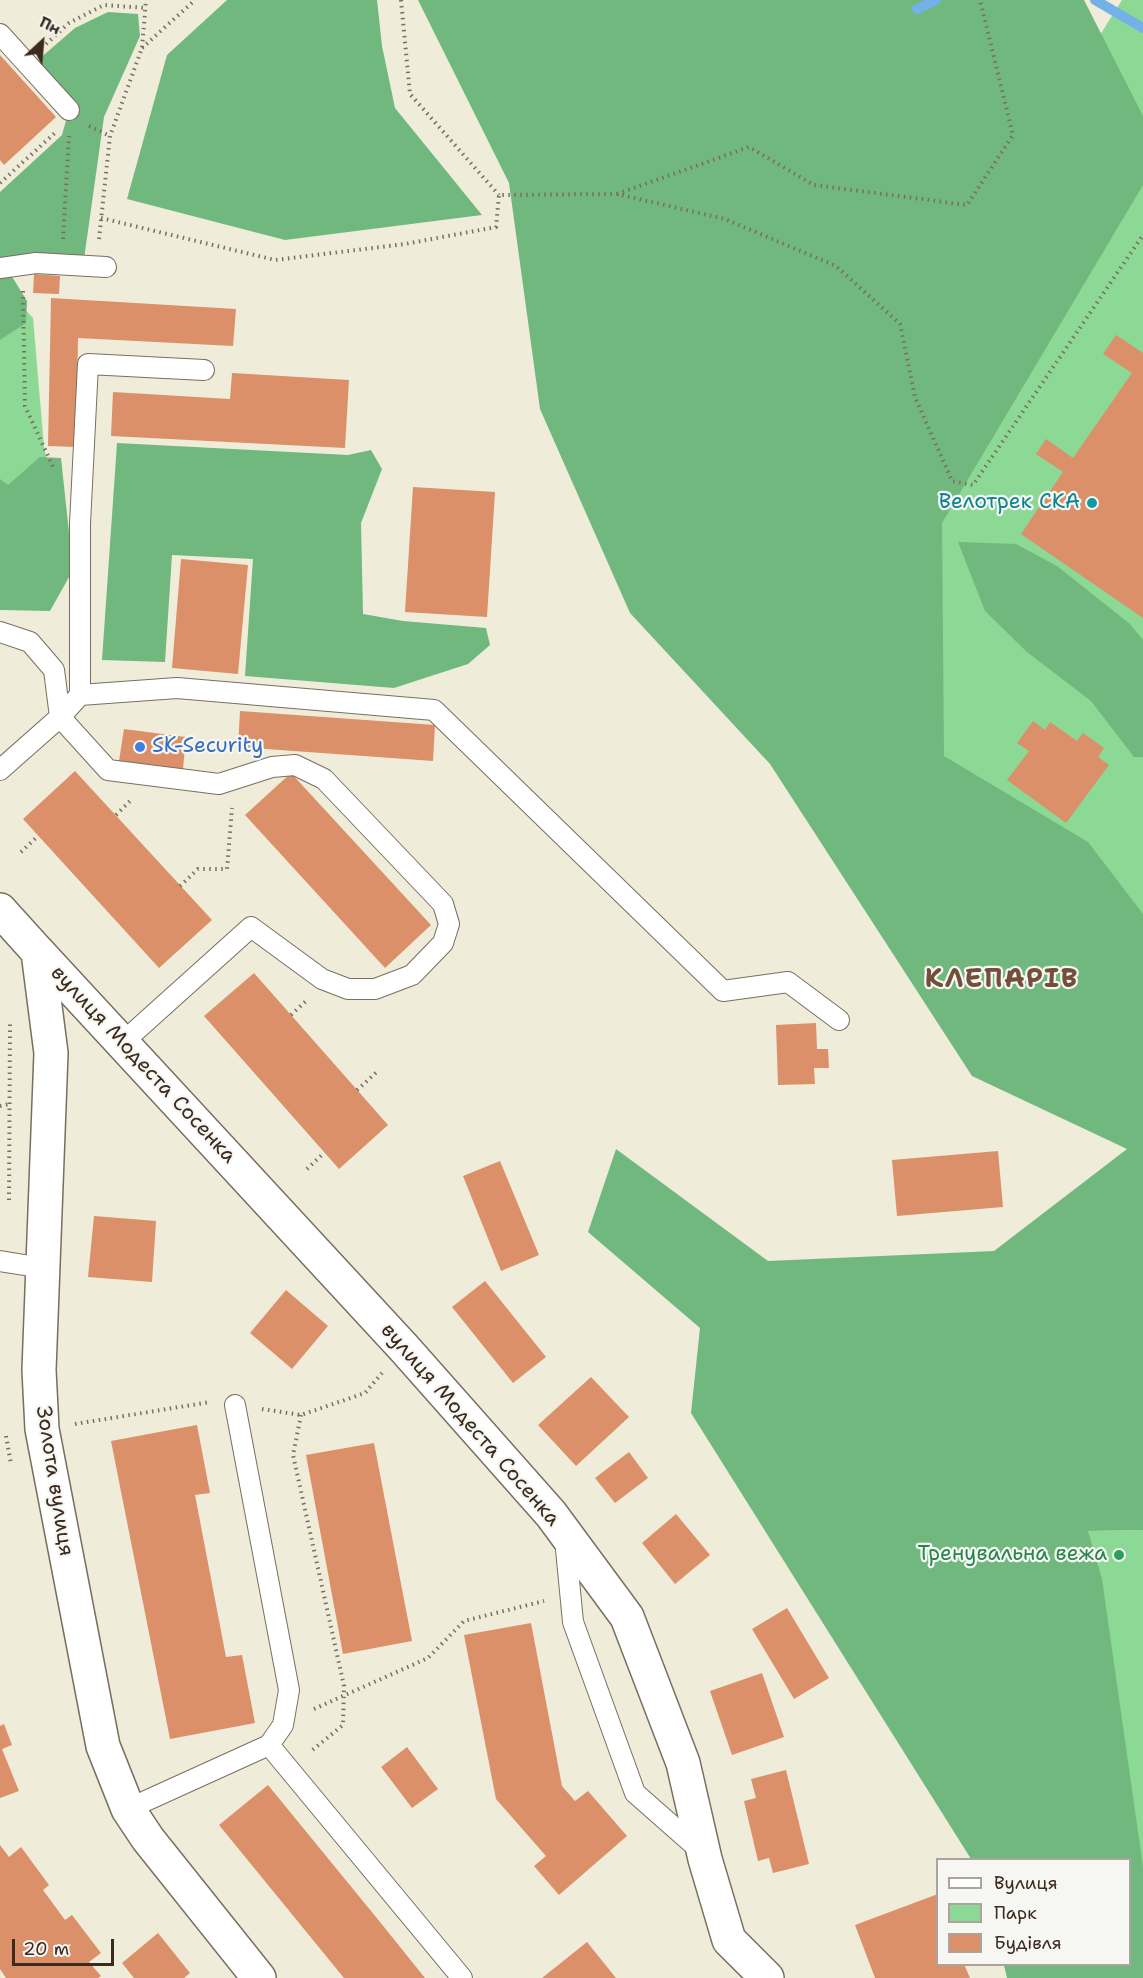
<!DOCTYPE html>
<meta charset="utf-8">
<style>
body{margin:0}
#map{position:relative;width:1143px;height:1978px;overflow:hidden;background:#efecda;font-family:"Shantell Sans",sans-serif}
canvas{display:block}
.legend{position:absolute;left:936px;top:1858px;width:195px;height:108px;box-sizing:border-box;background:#f6f6f2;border:2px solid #aba49d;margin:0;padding:8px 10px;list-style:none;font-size:18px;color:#3b2a1e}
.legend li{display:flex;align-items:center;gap:12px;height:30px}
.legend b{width:30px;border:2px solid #aba49d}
.north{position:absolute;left:12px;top:12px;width:60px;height:60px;-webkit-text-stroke:4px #f6f6f2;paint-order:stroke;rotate:26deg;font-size:16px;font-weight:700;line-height:24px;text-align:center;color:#3b2a1e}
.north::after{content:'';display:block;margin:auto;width:21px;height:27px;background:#3b2a1e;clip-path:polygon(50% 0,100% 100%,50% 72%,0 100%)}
.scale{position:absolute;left:12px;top:1939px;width:102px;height:27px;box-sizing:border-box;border:3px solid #3b2a1e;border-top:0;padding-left:8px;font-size:18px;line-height:21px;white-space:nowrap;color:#3b2a1e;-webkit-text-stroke:4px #f6f6f2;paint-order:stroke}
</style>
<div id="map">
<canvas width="1143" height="1978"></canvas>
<ul class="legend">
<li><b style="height:8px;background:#fff"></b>Вулиця</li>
<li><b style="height:16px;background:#8cd895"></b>Парк</li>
<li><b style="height:16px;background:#dc9069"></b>Будівля</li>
</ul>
<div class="north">Пн</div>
<div class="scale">20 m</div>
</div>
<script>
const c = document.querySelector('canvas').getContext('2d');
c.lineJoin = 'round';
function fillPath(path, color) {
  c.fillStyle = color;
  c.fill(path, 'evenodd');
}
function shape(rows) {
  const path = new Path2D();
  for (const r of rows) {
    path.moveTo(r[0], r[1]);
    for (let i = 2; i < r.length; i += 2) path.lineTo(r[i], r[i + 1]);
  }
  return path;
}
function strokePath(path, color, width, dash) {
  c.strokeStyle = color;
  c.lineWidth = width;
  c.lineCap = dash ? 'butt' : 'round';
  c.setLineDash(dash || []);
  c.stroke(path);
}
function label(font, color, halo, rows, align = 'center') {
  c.font = font + ' "Shantell Sans",sans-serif';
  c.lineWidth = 4.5;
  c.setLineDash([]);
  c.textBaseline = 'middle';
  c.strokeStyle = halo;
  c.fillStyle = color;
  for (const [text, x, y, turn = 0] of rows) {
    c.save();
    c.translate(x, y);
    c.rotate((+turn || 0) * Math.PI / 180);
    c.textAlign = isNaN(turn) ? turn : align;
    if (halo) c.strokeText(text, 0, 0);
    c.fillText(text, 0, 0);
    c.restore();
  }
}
fillPath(shape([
 [1122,0,1143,0,1143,1006,871,765,843,444],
 [0,283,33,318,44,447,57,505,0,551],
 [1143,1530,1143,1978,1130,1920,1130,1860,1088,1531]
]), '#8cd895');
fillPath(shape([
 [227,0,377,0,382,46,395,108,482,215,285,240,127,199,167,55],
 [418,0,1084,0,1143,116,1143,185,942,523,944,756,1088,842,1143,914,1143,1530,1088,1531,1102,1579,1143,1867,1143,1978,1007,1978,1004,1965,1130,1964,1130,1860,971,1859,691,1413,700,1328,588,1232,616,1149,768,1261,994,1251,1127,1149,972,1076,770,764,630,613,540,409,509,183],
 [108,12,138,14,140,36,104,117,84,259,0,264,0,192,62,135,71,103,38,60,75,28],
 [0,273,11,275,27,301,26,323,0,340],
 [117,443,348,455,371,450,382,469,361,523,363,614,403,621,486,628,490,645,468,664,394,688,245,676,253,559,172,555,165,662,102,660],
 [40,457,61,458,73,570,50,611,0,610,0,479,8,485],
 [958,542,1016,544,1057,566,1130,624,1143,640,1143,757,1134,757,1091,701,1027,652,985,611]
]), '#71b87e');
strokePath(shape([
 [1095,0,1143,28],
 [917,9,936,0]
]), '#74b1e7', 10);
fillPath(shape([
 [0,55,56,117,4,165,0,160],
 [34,274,60,276,59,294,33,293],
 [51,298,236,309,233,346,78,338,76,447,48,446],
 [1116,335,1143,353,1143,618,1021,534,1063,472,1036,454,1046,439,1073,458,1132,373,1103,354],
 [232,373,349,380,345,448,111,436,113,392,230,399],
 [413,487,495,492,487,617,405,612],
 [181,559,248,565,238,674,172,668],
 [240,711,435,725,433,761,238,747],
 [1033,721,1045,730,1050,722,1077,741,1083,733,1104,748,1098,757,1109,765,1066,823,1007,780,1029,751,1017,743],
 [124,729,186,737,183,769,119,761],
 [75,771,212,920,159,968,23,819],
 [291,773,431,925,385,968,245,815],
 [254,973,388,1125,339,1169,204,1016],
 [816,1023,817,1049,828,1049,829,1068,814,1068,815,1084,778,1085,776,1025],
 [998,1151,1003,1207,897,1216,892,1160],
 [500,1161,539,1255,501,1271,463,1176],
 [94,1216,156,1221,152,1282,88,1277],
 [485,1281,546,1357,513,1383,452,1307],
 [286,1290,328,1326,292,1369,250,1333],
 [591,1377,629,1417,576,1466,538,1425],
 [197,1425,210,1493,195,1495,226,1657,242,1655,255,1723,170,1739,111,1441],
 [374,1443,412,1641,343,1654,306,1455],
 [629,1452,648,1478,615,1503,595,1478],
 [676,1514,710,1555,675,1584,642,1543],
 [787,1608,829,1678,794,1699,752,1629],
 [531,1623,562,1786,575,1801,588,1791,627,1836,559,1895,534,1866,546,1856,496,1799,464,1635],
 [762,1673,784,1737,732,1755,710,1691],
 [4,1724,12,1745,2,1749,19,1791,0,1798,0,1726],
 [407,1747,438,1789,412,1808,381,1767],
 [786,1770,809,1864,773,1873,769,1858,758,1861,744,1801,756,1798,751,1779],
 [268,1785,380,1922,425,1978,344,1978,219,1825],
 [0,1845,9,1857,21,1847,49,1885,43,1890,65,1920,72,1915,101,1953,89,1962,101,1976,98,1978,6,1978,0,1969],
 [938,1894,938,1964,964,1964,970,1978,875,1978,855,1925],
 [158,1933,190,1973,184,1978,134,1978,122,1963],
 [587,1942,616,1978,542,1978]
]), '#dc9069');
const lane = shape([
 [0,34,69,110],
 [0,268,36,263,106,267],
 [0,632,30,642,54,670,60,717,108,770,219,784,272,767,295,765,324,779,443,904,449,924,443,943,412,975,375,989,348,989,322,979,251,927,122,1043],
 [80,695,177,688,434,710,723,991,788,982,839,1020],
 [0,770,60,717,80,695,80,524,88,364,204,370],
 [0,1261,43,1268],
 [565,1539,573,1622,635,1793,702,1852],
 [269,1745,462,1978],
 [128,1809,269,1745,283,1725,289,1690,235,1405]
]);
const street = shape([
 [38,952,404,1348,551,1514,627,1617,683,1763,705,1859,729,1940,767,1978]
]);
const secondary = shape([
 [0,910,38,952,51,1053,39,1370,42,1429,103,1746,128,1809,148,1839,259,1978]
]);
strokePath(lane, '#7a6e60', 22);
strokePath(street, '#7a6e60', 36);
strokePath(secondary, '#7a6e60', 36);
strokePath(shape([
 [401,0,410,94,499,195],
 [46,44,69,23,104,5,146,8],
 [142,48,195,0],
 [89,126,110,136],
 [0,183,56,132],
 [617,194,749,147,814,185,967,205,1013,135,980,0],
 [101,218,275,260,405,244,496,227,499,195,617,194,725,219,836,266,900,324,915,397,952,481,973,485,1143,235],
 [63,239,69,136],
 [99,239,110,136,142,48,146,0],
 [23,291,25,406,54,469],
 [116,815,131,800],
 [21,852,38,836],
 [180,886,198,869,227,869,232,808],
 [291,1015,306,1001],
 [357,1090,379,1070],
 [0,1106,9,1104],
 [307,1169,324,1153],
 [9,1200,10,1022],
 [262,1409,301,1415,365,1393,382,1373],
 [301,1415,293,1455,344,1686,343,1725,310,1752],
 [75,1424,210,1402],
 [6,1436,11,1464],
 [314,1709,428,1658,464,1621,544,1601]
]), '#7a6e60', 4, [1.5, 4.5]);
strokePath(lane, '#fff', 20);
strokePath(street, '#fff', 33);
strokePath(secondary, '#fff', 33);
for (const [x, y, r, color] of [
 [1092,503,6,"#0f9aa8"],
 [140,747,6,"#3f7fe0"],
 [1119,1555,6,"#2e9e5b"]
]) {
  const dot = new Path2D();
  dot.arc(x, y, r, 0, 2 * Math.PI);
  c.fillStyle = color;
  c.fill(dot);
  strokePath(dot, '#f6f6f2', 2);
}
label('21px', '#0d838f', '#f6f6f2', [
 ["Велотрек СКА",1080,503]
], 'right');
label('21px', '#366cbe', '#f6f6f2', [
 ["SK-Security",152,747]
], 'left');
label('21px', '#3b2a1e', '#f6f6f2', [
 ["вулиця Модеста Сосенка",143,1065,47],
 ["вулиця Модеста Сосенка",470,1425,49],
 ["Золота вулиця",54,1481,81]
]);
label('21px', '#27864d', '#f6f6f2', [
 ["Тренувальна вежа",1107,1555]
], 'right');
c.letterSpacing = '1.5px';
label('bold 27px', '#734e38', '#f6f6f2', [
 ["КЛЕПАРІВ",1002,980]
]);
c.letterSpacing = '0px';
</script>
